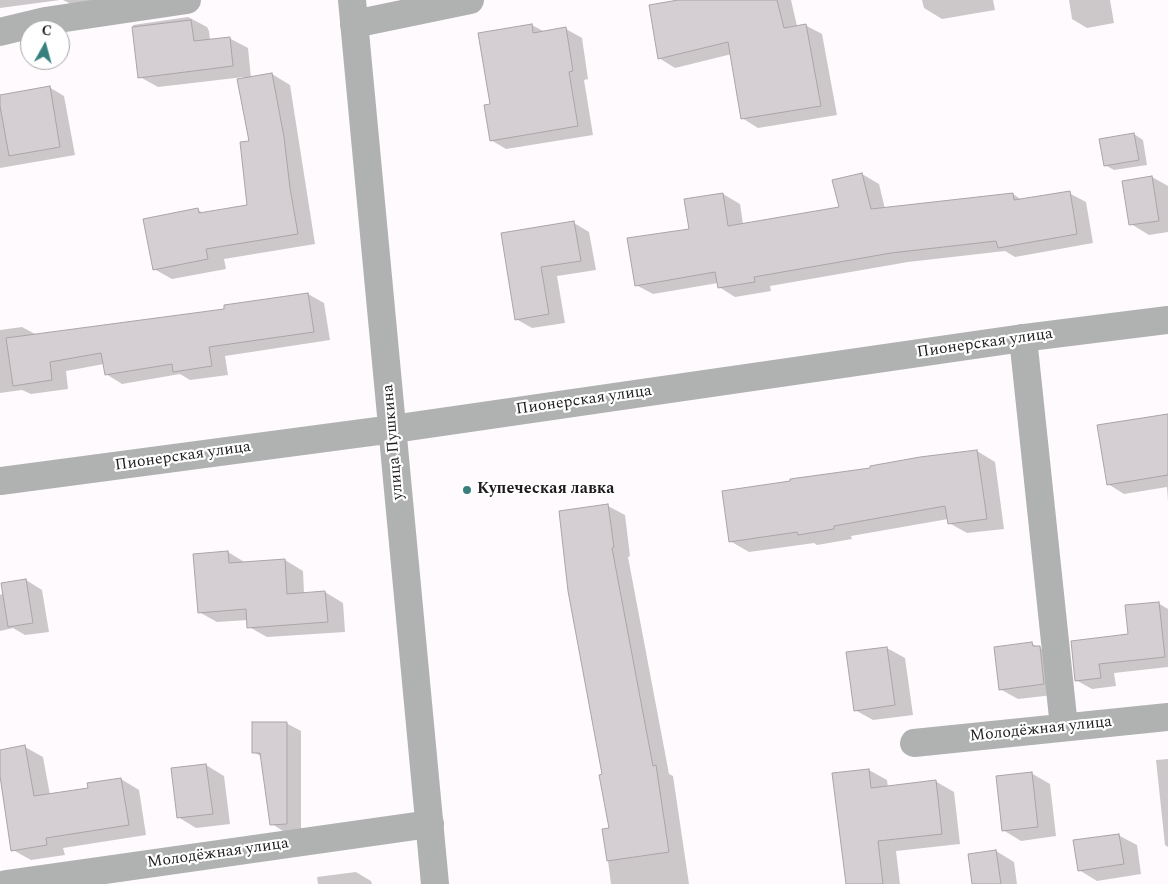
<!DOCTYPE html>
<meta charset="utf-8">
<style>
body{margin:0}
#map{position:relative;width:1168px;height:884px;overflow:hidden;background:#fffafd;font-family:Spectral,serif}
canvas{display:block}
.north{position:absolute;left:20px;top:20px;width:50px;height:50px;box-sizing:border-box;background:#fff;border:1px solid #a5a4a5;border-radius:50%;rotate:7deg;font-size:14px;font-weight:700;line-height:20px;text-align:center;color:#1e1c1e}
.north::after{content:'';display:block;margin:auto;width:18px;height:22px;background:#37807e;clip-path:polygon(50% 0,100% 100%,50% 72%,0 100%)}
</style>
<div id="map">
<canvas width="1168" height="884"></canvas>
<div class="north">С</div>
</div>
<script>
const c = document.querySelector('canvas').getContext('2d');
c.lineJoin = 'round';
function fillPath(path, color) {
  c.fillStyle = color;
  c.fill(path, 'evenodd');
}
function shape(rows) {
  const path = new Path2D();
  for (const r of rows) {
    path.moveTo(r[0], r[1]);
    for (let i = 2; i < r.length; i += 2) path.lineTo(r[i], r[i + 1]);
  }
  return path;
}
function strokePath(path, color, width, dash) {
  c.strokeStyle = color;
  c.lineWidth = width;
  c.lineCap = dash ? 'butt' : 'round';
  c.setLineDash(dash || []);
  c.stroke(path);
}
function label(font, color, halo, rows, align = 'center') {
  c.font = font + ' Spectral,serif';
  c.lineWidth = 4.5;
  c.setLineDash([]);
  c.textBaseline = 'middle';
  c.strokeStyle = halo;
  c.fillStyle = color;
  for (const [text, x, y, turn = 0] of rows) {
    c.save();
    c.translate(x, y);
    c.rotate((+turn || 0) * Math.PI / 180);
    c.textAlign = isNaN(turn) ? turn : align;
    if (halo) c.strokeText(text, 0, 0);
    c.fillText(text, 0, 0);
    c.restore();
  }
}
fillPath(shape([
 [0,0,60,0,0,8],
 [63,0,126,0,73,5],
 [680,0,791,0,797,26,805,25,822,34,837,115,758,128,742,118,732,54,675,68,659,58],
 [922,0,993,0,995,10,942,19,924,8],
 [1069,0,1110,0,1114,23,1087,28,1072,19],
 [188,17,207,27,209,31,210,40,229,38,248,48,251,78,272,74,290,85,315,244,224,259,226,269,172,279,154,269,198,210,205,214,249,206,250,142,244,77,158,87,140,77,133,25],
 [532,25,545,32,566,29,582,38,588,79,584,80,593,135,506,149,491,140,491,106],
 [49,87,64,96,75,155,0,168,0,96],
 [1134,134,1143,140,1147,165,1114,170,1105,165],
 [862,174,879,184,885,209,1013,194,1022,200,1069,193,1086,202,1093,243,1015,257,1005,251,908,262,770,286,771,291,735,297,719,287,718,283,653,294,636,285,723,194,740,204,743,224,840,208],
 [1152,177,1168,186,1168,232,1149,235,1131,224],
 [574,223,589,232,596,270,557,276,565,323,532,328,516,319,502,234],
 [308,294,324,303,330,340,225,356,228,375,190,380,180,374,122,384,106,374,104,364,66,371,68,389,31,394,22,390,0,393,0,330,22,327,37,335,226,310,225,306],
 [1163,414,1168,414,1168,502,1167,487,1124,494,1108,484],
 [977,451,995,462,1004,529,967,533,949,523,948,519,851,536,852,539,817,545,814,543,749,552,730,541,872,469],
 [608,506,625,515,630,556,628,557,669,774,673,776,689,884,611,884,604,830,610,829,604,775],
 [228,552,246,563,285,560,303,571,304,594,325,592,343,603,345,632,267,637,249,627,248,620,217,622,199,612],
 [26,580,42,590,49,632,25,635,13,628,0,631,0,595],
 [1158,603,1168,609,1168,667,1114,673,1116,686,1092,689,1076,680,1130,635],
 [1032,644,1058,657,1062,694,1018,699,1000,689],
 [887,648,905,658,913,715,873,720,855,710],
 [286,723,301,731,301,832,286,833,272,824,262,757,254,752],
 [25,747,43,757,50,795,89,789,121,779,139,790,146,835,63,848,65,855,31,860,13,850,0,768,0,751],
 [1168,759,1168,847,1165,845,1156,760],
 [206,765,224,776,230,824,196,828,178,817],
 [869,770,887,780,888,787,935,781,954,792,960,844,896,851,900,884,847,884],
 [1031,773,1050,784,1056,836,1021,841,1003,830],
 [1118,835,1137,845,1141,874,1097,881,1079,870],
 [996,851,1014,862,1017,884,974,884],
 [356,872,371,881,372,884,318,884,317,877]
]), '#0003');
const building = shape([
 [678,0,777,0,784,28,806,24,821,106,741,119,728,42,658,59,649,5,678,0],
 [191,20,194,41,230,37,233,66,138,78,132,27,191,20],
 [532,24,533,33,566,27,573,71,569,72,578,126,490,141,484,105,490,104,478,33,532,24],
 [272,73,284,137,290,188,298,234,206,249,208,259,153,270,143,219,198,208,199,213,247,205,240,142,249,141,237,79,272,73],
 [50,86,60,147,9,156,0,106,0,95,50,86],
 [1134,133,1139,160,1104,166,1099,139,1134,133],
 [862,173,871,209,1013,193,1014,200,1070,191,1077,234,998,248,996,241,891,253,754,277,755,282,718,288,715,272,635,286,627,238,689,229,684,199,723,193,728,226,839,207,832,180,862,173],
 [1152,176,1159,221,1129,225,1122,181,1152,176],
 [574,221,581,261,541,267,549,314,515,320,501,233,574,221],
 [308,293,314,332,209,347,212,366,173,372,172,364,105,375,101,353,50,362,52,380,13,386,6,338,224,309,224,305,308,293],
 [1168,414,1168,475,1107,485,1097,425,1168,414],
 [977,450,987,519,948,524,945,506,834,526,834,529,798,535,797,532,729,542,722,491,790,481,790,479,870,468,870,466,920,457,977,450],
 [608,504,614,547,612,548,653,766,656,765,669,852,607,861,602,829,609,828,599,775,602,774,568,591,559,511,608,504],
 [228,551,229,563,285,559,287,594,325,591,328,622,247,628,246,609,198,613,193,554,228,551],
 [26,579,33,623,8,627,1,583,26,579],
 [1159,602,1165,657,1099,664,1101,678,1075,681,1071,641,1128,634,1125,605,1159,602],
 [1032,642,1033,646,1040,646,1044,684,999,690,994,647,1032,642],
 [887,647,895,705,854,711,846,652,887,647],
 [252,722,287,722,287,824,270,825,260,753,252,753,252,722],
 [25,745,34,796,88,788,87,783,121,778,129,825,46,838,47,845,11,851,0,776,0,750,25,745],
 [206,764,213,814,177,818,171,768,206,764],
 [869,769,871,788,936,780,942,834,878,841,883,884,846,884,832,773,869,769],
 [1032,772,1038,827,1002,831,996,776,1032,772],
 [1119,834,1124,864,1078,871,1073,840,1119,834],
 [996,850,1001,884,972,884,968,854,996,850]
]);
fillPath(building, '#d5cfd3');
strokePath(building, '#aaa4a8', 1);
strokePath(shape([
 [354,24,470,0],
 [0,32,45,21,187,0],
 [1023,338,1064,727],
 [914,743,1168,717],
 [6,884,430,824]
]), '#afb2b1', 28);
strokePath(shape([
 [352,0,435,884],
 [0,481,393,429,1023,338,1168,320]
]), '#afb2b1', 28);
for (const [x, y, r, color] of [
 [467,490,5,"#37807e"]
]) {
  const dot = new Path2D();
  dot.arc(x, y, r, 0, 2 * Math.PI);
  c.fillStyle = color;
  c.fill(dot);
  strokePath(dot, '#fff', 2);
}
label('16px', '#1e1c1e', '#fff', [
 ["Пионерская улица",985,344,-8],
 ["Пионерская улица",584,401,-8],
 ["улица Пушкина",394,442,-95],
 ["Пионерская улица",183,457,-8],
 ["Молодёжная улица",1041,730,-6],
 ["Молодёжная улица",218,854,-8]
]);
label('bold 16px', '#1e1c1e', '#fff', [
 ["Купеческая лавка",477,490]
], 'left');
</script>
